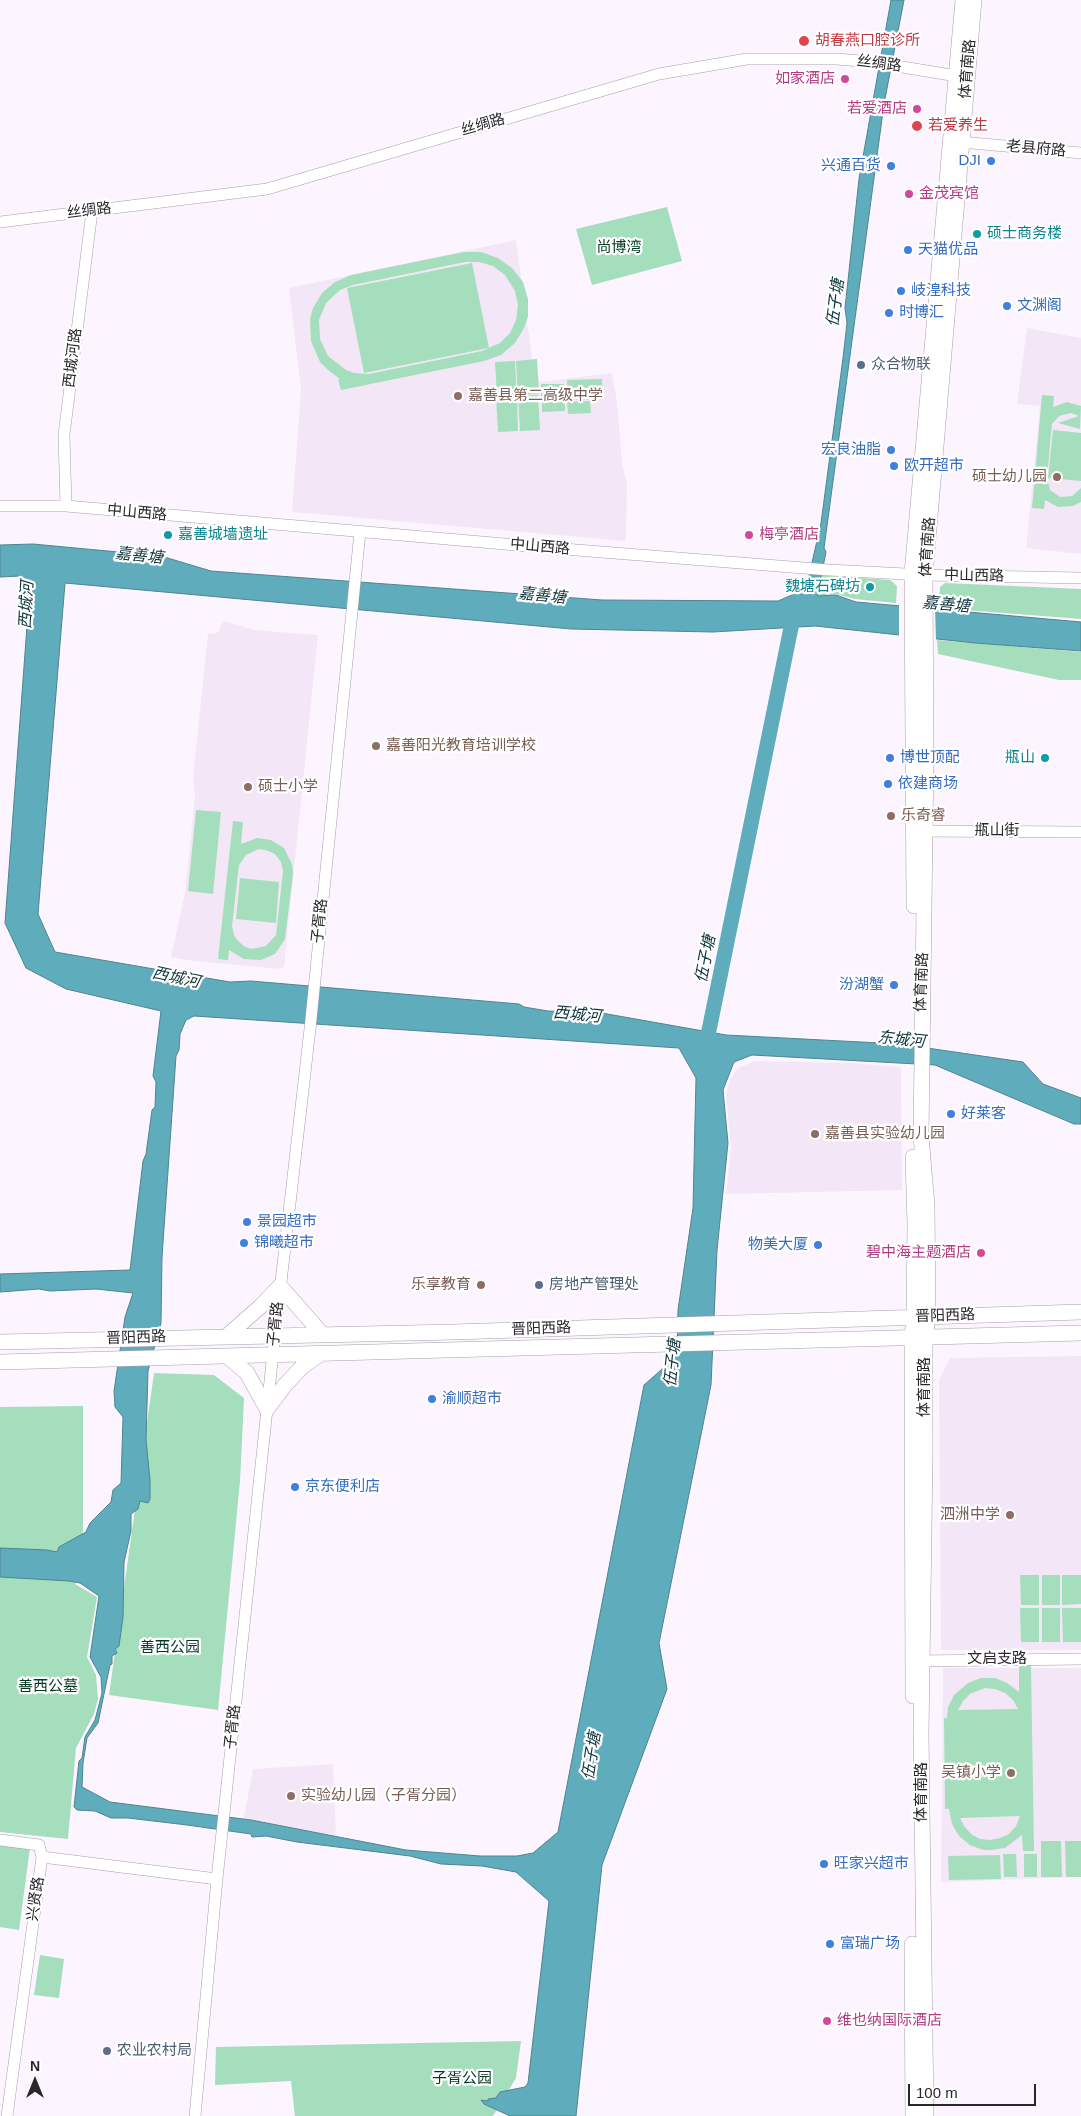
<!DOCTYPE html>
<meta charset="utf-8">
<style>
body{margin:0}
#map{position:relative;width:1081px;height:2116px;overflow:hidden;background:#fcf5ff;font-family:Helvetica,sans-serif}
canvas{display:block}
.north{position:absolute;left:10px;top:2056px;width:50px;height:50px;-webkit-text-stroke:4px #fff;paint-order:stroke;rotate:0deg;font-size:14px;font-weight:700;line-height:20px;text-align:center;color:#2a272b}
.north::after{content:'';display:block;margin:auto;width:18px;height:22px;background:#2a272b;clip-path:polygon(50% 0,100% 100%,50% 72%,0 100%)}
.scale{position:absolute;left:908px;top:2084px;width:128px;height:22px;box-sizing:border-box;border:2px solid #2a272b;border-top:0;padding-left:6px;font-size:15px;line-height:18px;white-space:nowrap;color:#2a272b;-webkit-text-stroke:4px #fff;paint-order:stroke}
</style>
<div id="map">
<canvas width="1081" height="2116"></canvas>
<div class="north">N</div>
<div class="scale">100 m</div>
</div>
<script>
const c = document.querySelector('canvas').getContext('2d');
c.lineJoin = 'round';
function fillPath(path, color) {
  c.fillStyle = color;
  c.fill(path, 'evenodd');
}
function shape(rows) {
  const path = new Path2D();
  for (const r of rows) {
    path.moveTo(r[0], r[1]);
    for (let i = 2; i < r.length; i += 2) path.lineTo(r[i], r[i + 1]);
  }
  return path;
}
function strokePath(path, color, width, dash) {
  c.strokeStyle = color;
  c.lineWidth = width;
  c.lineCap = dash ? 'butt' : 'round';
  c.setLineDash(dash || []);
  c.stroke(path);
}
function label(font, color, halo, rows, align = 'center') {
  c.font = font + ' Helvetica,"Noto Sans SC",sans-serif';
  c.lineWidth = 4.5;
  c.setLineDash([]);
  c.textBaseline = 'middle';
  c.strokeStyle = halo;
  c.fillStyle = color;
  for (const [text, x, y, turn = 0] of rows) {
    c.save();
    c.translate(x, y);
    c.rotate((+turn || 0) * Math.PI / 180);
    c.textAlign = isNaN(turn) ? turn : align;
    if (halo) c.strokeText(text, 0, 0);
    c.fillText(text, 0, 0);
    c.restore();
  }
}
fillPath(shape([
 [516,240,532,358,540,382,612,373,617,401,622,463,627,483,626,541,292,512,301,390,289,288],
 [1027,328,1081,338,1081,554,1026,548,1040,406,1017,404],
 [225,621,254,630,318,635,284,967,281,969,193,961,171,957,185,893,195,796,193,778,208,634,216,633,220,630,220,625],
 [755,1061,851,1063,901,1067,902,1190,726,1194,731,1149,726,1095,730,1079,738,1068],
 [1081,1356,1081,1650,941,1650,939,1380,950,1358],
 [943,1668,1081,1668,1081,1877,941,1882],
 [333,1764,336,1835,243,1822,253,1769]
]), '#f3e7f7');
fillPath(shape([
 [667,207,682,261,592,285,576,229],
 [464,252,481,252,498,258,512,268,523,282,528,299,528,317,524,328,515,343,501,355,484,361,341,390,338,380,340,379,328,370,320,362,311,341,310,319,313,308,322,293,335,282,351,275],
 [465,262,479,262,493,266,505,275,515,291,518,305,516,320,510,333,500,343,482,351,369,374,354,373,346,370,328,356,320,339,319,320,326,303,340,290,353,285],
 [472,263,489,348,364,373,347,288],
 [537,359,539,394,518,395,516,361],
 [515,361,517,395,497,396,495,362],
 [602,379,603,399,568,400,567,380],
 [541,384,564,384,564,395,541,396],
 [538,395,540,430,520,431,518,396],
 [1042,395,1054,396,1053,407,1067,402,1081,406,1080,429,1058,423,1079,416,1071,413,1059,416,1052,424,1047,478,1050,490,1060,497,1072,496,1081,488,1081,502,1073,506,1058,507,1045,500,1044,509,1032,508],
 [517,397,518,431,498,432,496,397],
 [542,400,565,400,565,411,542,412],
 [590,401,591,413,568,414,567,402],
 [1053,430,1081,433,1081,481,1048,478],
 [819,575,890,580,897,586,896,603,855,599,836,594,817,596],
 [945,583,1081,589,1081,619,939,608,940,587],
 [937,640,1081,652,1081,680,1059,680,938,654],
 [196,810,221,812,213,894,188,891],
 [233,821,243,822,241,844,257,838,271,840,284,848,292,864,293,874,285,939,275,954,261,960,244,959,229,950,228,960,218,959],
 [259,849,266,850,275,854,281,862,283,871,276,935,266,946,252,949,245,947,238,941,234,935,232,926,239,865,246,855],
 [240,878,279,882,276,923,236,919],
 [154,1373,214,1375,244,1398,240,1481,218,1710,109,1695],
 [83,1406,83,1531,75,1584,97,1597,87,1657,96,1675,98,1699,94,1714,76,1748,68,1839,0,1832,0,1407],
 [1020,1575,1039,1575,1039,1605,1021,1605],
 [1042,1575,1060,1575,1060,1605,1042,1605],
 [1062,1575,1081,1575,1081,1604,1062,1605],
 [1020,1608,1039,1608,1039,1642,1021,1642],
 [1042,1608,1060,1608,1060,1642,1042,1642],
 [1062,1608,1081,1608,1081,1642,1063,1642],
 [1031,1665,1034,1851,1023,1851,1022,1835,1005,1848,991,1850,983,1850,970,1845,959,1836,952,1824,949,1809,945,1809,944,1718,947,1718,948,1707,954,1695,968,1683,981,1678,995,1678,1007,1683,1019,1692,1019,1666],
 [985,1688,995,1689,1005,1693,1013,1700,1018,1709,958,1710,963,1701,970,1694],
 [1020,1816,1016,1826,1009,1834,1000,1838,990,1840,980,1839,971,1834,964,1826,960,1818],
 [1041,1841,1061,1841,1062,1877,1041,1877],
 [1065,1841,1081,1841,1081,1877,1066,1877],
 [0,1845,30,1848,19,1930,0,1927],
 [1003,1854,1016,1854,1017,1877,1004,1877],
 [1024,1854,1037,1854,1037,1877,1024,1877],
 [1000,1855,1001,1879,949,1880,948,1856],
 [40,1955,64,1959,59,1998,34,1995],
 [521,2041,516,2078,493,2116,295,2116,291,2081,215,2085,216,2047]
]), '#a4debd');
const water = shape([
 [891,0,904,0,884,104,824,548,826,552,817,596,836,595,856,602,1081,622,1081,651,975,643,815,626,713,632,571,629,65,583,38,914,55,952,230,982,251,981,519,1004,524,1007,548,1011,577,1012,579,1009,726,1035,900,1044,1023,1062,1043,1084,1081,1098,1081,1124,1074,1124,935,1065,752,1055,734,1062,723,1090,728,1143,717,1250,711,1385,659,1643,667,1689,602,1865,576,2116,510,2116,484,2104,481,2100,488,2101,488,2099,496,2098,500,2092,525,2087,528,2083,549,1901,516,1872,482,1866,441,1864,410,1856,297,1842,266,1836,252,1837,251,1834,187,1825,128,1818,111,1818,95,1811,77,1810,74,1807,79,1761,82,1758,85,1737,95,1720,102,1693,101,1677,90,1657,99,1596,80,1583,69,1581,0,1577,0,1548,47,1550,57,1552,59,1547,86,1532,90,1523,111,1502,113,1490,121,1483,123,1417,115,1407,114,1391,125,1317,133,1293,96,1289,50,1291,39,1289,0,1292,0,1274,130,1270,143,1161,146,1154,152,1110,155,1107,156,1082,153,1076,161,1011,66,989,26,968,5,923,29,599,20,576,0,577,0,545,33,544,161,556,211,571,602,600,778,601,806,589,821,523,843,358,847,323,845,308,859,179,891,0],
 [194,1016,679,1048,696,1078,693,1208,678,1310,677,1356,644,1385,558,1832,533,1853,517,1856,480,1856,406,1850,251,1820,110,1802,82,1787,83,1763,87,1738,98,1723,110,1665,112,1664,112,1656,117,1653,115,1649,119,1646,123,1617,124,1562,131,1531,131,1514,138,1509,140,1501,148,1503,150,1499,150,1480,146,1440,148,1371,161,1323,162,1257,176,1056,179,1050,180,1034,186,1020,194,1016]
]);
fillPath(water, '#5facbc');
strokePath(water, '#4f8490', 1);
fillPath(shape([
 [899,604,935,607,936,641,899,637]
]), '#fcf5ff');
strokePath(shape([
 [706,1053,706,1045,795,608]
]), '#5facbc', 15);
const minor = shape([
 [961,142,1081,153],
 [0,222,267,189,659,74,747,59,837,59,872,62,963,77],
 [0,506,66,506,551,548,829,570,925,575,1081,578],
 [66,506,64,435,92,211],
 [918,831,1081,832],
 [915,1661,1081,1659],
 [0,1840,39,1845,42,1857],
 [7,2116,42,1857,217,1879],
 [195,2116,217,1879,275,1334,310,1029,360,532]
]);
const major = shape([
 [914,906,912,574,963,0],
 [227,1336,261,1306,280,1286,322,1334],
 [0,1342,454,1332,1081,1312],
 [227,1356,247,1373,267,1409,285,1385,303,1366,320,1354],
 [0,1362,1081,1333],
 [913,1696,912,1338,914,1317,915,1225,913,1157],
 [912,1944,913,2116],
 [926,2116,921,1733,925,1460,925,1337,928,1317,927,1206,921,1136,926,755,925,575,974,0]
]);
strokePath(minor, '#a69fa8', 12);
strokePath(major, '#a69fa8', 16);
strokePath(minor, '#fff', 11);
strokePath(major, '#fff', 15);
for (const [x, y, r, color] of [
 [804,41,6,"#e0444e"],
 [845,79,5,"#d1479c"],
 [917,109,5,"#d1479c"],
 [917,126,6,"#e0444e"],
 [991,161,5,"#3f7fe0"],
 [891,166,5,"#3f7fe0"],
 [909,194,5,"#d1479c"],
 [977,234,5,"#0f9aa8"],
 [908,250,5,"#3f7fe0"],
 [901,291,5,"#3f7fe0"],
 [1007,306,5,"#3f7fe0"],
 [889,313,5,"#3f7fe0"],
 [861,365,5,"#5c6f8a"],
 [458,396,5,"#8d6e63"],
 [891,450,5,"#3f7fe0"],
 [894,466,5,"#3f7fe0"],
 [1057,477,5,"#8d6e63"],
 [168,535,5,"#0f9aa8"],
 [749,535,5,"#d1479c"],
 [870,587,5,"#0f9aa8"],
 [376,746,5,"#8d6e63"],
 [890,758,5,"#3f7fe0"],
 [1045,758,5,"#0f9aa8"],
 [888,784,5,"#3f7fe0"],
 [248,787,5,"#8d6e63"],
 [891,816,5,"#8d6e63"],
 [894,985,5,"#3f7fe0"],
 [951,1114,5,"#3f7fe0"],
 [815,1134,5,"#8d6e63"],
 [247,1222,5,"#3f7fe0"],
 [244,1243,5,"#3f7fe0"],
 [818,1245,5,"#3f7fe0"],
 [981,1253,5,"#d1479c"],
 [481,1285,5,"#8d6e63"],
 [539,1285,5,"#5c6f8a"],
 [432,1399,5,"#3f7fe0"],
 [295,1487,5,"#3f7fe0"],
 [1010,1515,5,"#8d6e63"],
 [1011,1773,5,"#8d6e63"],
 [291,1796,5,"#8d6e63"],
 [824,1864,5,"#3f7fe0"],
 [830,1944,5,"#3f7fe0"],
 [827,2021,5,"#d1479c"],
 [107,2051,5,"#5c6f8a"]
]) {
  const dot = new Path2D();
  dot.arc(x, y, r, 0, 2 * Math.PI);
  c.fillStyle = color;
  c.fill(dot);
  strokePath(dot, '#fff', 2);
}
label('15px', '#be3a42', '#fff', [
 ["胡春燕口腔诊所",815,41],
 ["若爱养生",928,126]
], 'left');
label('15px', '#2a272b', '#fff', [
 ["丝绸路",879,64,7],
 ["体育南路",968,69,-85],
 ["丝绸路",483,125,-16],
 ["老县府路",1036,149,5],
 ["丝绸路",89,211,-7],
 ["西城河路",73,358,-83],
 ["中山西路",137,513,5],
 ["中山西路",540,547,5],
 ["体育南路",928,547,-86],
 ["中山西路",974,576,1],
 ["甁山街",997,831],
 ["子胥路",320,921,-84],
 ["体育南路",922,982,-88],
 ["晋阳西路",945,1316,-2],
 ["子胥路",276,1324,-84],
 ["晋阳西路",541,1329,-2],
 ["晋阳西路",136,1338,-2],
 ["体育南路",925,1387,-90],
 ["文启支路",997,1659],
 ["子胥路",233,1727,-84],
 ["体育南路",922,1792,-90],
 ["兴贤路",36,1899,-82]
]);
label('15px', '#b23c85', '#fff', [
 ["如家酒店",835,79],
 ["若爱酒店",907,109],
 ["金茂宾馆",919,194,"left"],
 ["梅亭酒店",759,535,"left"],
 ["碧中海主题酒店",971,1253],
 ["维也纳国际酒店",837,2021,"left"]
], 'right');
label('15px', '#366cbe', '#fff', [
 ["DJI",981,161,"right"],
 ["兴通百货",881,166,"right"],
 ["天猫优品",918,250],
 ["岐湟科技",911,291],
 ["文渊阁",1017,306],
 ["时博汇",899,313],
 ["宏良油脂",881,450,"right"],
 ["欧开超市",904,466],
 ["博世顶配",900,758],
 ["依建商场",898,784],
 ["汾湖蟹",884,985,"right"],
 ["好莱客",961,1114],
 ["景园超市",257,1222],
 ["锦曦超市",254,1243],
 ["物美大厦",808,1245,"right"],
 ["渝顺超市",442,1399],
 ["京东便利店",305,1487],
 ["旺家兴超市",834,1864],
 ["富瑞广场",840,1944]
], 'left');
label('15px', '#0d838f', '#fff', [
 ["硕士商务楼",987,234],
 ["嘉善城墙遗址",178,535],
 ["魏塘石碑坊",860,587,"right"],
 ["瓶山",1035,758,"right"]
], 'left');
label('15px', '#053923', '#fff', [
 ["尚博湾",619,248],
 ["善西公园",170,1648],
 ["善西公墓",48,1687],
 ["子胥公园",462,2079]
]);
label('15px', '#4e5e75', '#fff', [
 ["众合物联",871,365],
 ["房地产管理处",549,1285],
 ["农业农村局",117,2051]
], 'left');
label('15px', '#785e54', '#fff', [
 ["嘉善县第二高级中学",468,396],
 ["硕士幼儿园",1047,477,"right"],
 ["嘉善阳光教育培训学校",386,746],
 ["硕士小学",258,787],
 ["乐奇睿",901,816],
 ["嘉善县实验幼儿园",825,1134],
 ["乐享教育",471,1285,"right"],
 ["泗洲中学",1000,1515,"right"],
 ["吴镇小学",1001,1773,"right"],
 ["实验幼儿园（子胥分园）",301,1796]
], 'left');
label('italic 16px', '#0f353c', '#fff', [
 ["伍子塘",836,303,-83],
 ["嘉善塘",139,556,6],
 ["嘉善塘",542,596,6],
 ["西城河",27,605,-87],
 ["嘉善塘",946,605,5],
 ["伍子塘",706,959,-79],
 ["西城河",176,978,12],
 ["西城河",577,1015,5],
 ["东城河",901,1040,6],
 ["伍子塘",673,1363,-84],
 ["伍子塘",592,1756,-81]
]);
</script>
